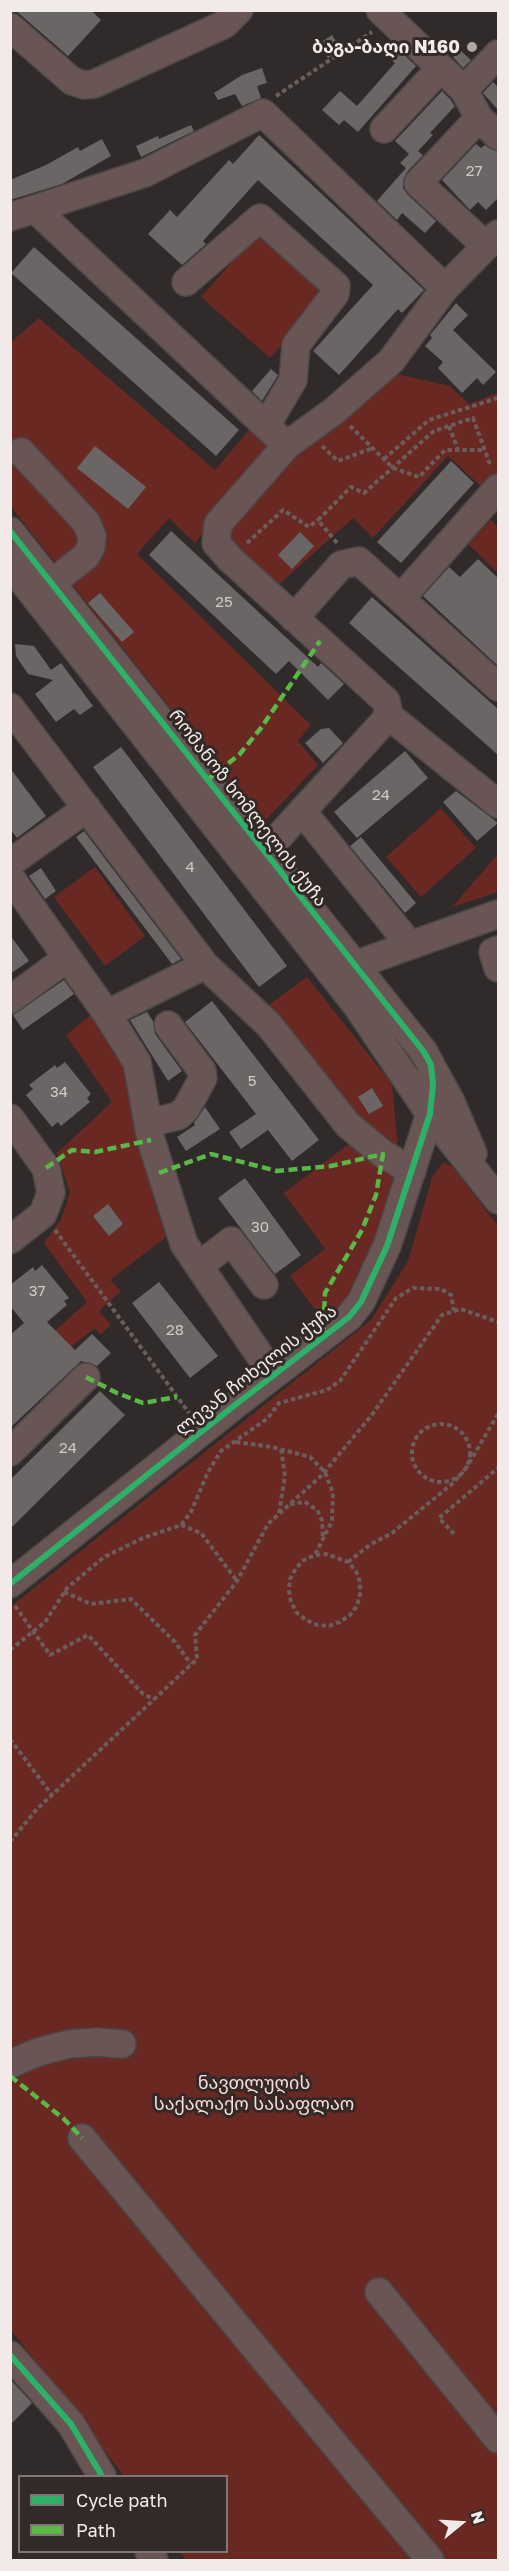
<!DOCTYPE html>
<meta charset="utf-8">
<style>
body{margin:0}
#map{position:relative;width:509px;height:2571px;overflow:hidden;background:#302b2a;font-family:"Golos Text",sans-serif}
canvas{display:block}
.frame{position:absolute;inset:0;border:12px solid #f1eae9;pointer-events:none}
.legend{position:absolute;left:18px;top:2475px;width:210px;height:78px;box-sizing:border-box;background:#332927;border:2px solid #7f7675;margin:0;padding:8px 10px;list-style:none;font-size:18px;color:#f1eae9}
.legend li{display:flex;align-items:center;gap:12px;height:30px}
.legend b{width:30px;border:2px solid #7f7675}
.north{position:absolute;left:431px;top:2493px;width:60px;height:60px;-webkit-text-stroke:4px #332927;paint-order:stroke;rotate:72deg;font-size:16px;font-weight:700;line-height:24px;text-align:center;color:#f1eae9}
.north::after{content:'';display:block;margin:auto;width:21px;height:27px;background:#f1eae9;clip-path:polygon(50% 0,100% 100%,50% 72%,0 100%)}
</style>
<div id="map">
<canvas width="509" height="2571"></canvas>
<div class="frame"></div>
<ul class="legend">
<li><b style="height:8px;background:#2db169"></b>Cycle path</li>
<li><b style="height:8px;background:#58b947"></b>Path</li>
</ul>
<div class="north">N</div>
</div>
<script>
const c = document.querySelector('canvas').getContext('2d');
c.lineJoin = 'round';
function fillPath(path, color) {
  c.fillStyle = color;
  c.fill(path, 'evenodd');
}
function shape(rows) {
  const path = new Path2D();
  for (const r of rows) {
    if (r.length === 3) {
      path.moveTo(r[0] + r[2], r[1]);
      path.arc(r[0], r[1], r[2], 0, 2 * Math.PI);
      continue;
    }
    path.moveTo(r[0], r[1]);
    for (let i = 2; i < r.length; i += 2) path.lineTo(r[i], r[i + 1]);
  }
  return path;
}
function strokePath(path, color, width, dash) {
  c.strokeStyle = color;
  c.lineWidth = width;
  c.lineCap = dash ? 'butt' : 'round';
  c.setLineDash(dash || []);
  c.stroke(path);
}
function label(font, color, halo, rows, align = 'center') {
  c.font = font + ' "Golos Text","Noto Sans Georgian",sans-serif';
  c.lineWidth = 6;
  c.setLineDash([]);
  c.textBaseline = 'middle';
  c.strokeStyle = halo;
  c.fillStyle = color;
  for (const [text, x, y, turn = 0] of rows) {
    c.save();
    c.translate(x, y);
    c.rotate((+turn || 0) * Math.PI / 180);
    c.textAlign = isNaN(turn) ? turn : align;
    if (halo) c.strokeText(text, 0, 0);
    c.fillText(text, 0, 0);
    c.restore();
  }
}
fillPath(shape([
 [261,229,330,291,270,358,201,297],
 [39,318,215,470,251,428,272,446,195,543,169,518,137,554,311,725,298,741,318,765,262,824,11,507,11,342],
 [388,372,450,386,469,404,498,393,498,473,484,489,448,456,373,538,353,518,276,587,219,537,303,444],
 [491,520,498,527,498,573,468,544],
 [441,808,476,848,421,897,386,857],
 [498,854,498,892,452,907],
 [95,867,145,936,105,966,54,897],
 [307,977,392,1084,401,1180,389,1218,350,1295,323,1320,290,1276,325,1249,284,1193,362,1134,266,1007],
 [91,1015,131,1075,170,1234,110,1280,121,1291,99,1311,111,1325,100,1335,95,1328,11,1393,11,1370,87,1302,44,1243,61,1219,70,1193,57,1153,112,1102,66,1035],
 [443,1162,452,1166,498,1226,498,2560,186,2560,180,2552,226,2552,226,2476,124,2476,11,2330,10,1607,371,1320,408,1261,432,1178]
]), '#692822');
fillPath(shape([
 [15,10,91,10,101,20,68,56],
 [332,35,341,49,328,58,319,44],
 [398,49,416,66,358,132,344,120,339,125,322,110,340,91,357,106,395,63,390,59],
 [460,50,471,60,463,68,453,57],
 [262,68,267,83,257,86,261,98,242,106,235,94,218,100,214,93,242,75],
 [493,82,498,87,498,110,483,93],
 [442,91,451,100,456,109,454,107,430,133,433,135,418,151,423,155,407,172,403,180,403,188,407,194,436,221,425,233,402,213,397,220,377,201,406,168,400,163,409,154,395,141],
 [191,125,194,131,141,157,136,146,158,136,159,139],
 [259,135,424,290,402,313,398,309,339,375,313,351,373,285,258,180,203,241,206,244,182,265,148,234,170,210,177,217,229,160,233,164],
 [102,139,111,156,62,184,10,200,10,180,46,165,78,147,80,151],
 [476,144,481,148,485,145,498,151,498,198,486,210,478,202,470,210,442,180],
 [34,247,239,430,216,456,11,273],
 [456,303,468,315,453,330,496,372,483,385,477,378,462,393,438,368,443,362,425,346,432,338,430,335],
 [271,369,278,375,262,401,252,391],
 [95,446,146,487,128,509,77,468],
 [451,461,474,483,401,563,377,542],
 [171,531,318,667,321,663,344,684,328,700,289,661,276,674,149,555],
 [300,532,314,546,292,569,278,555],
 [478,559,498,578,498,666,423,596,449,567,460,577],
 [100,593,134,632,122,642,88,603],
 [372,597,498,709,498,755,349,623],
 [15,644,34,646,51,670,61,663,93,706,80,715,74,709,56,722,35,694,53,680,28,674,16,656],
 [329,728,343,743,323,763,305,743,321,729],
 [121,747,287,966,259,987,93,767],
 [405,751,428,778,357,838,334,812],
 [10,768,46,816,17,838,10,829],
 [456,791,498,823,477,841,443,802],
 [84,831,181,959,172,964,76,837],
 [361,837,416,903,405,913,350,846],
 [41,868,56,891,45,899,29,876],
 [10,935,29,961,10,974],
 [64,980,74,994,23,1030,13,1015],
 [212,1001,319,1140,292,1161,268,1130,241,1149,229,1132,256,1114,185,1022],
 [147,1012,153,1021,155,1034,182,1071,168,1081,130,1020],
 [65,1062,91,1094,87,1098,90,1102,61,1126,58,1122,52,1127,26,1095,33,1089,29,1085,55,1065,57,1068],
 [372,1088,383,1106,369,1114,358,1097],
 [205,1107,220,1129,186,1151,177,1137,195,1125,194,1123],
 [245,1178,301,1255,275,1274,218,1198],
 [108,1204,123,1224,109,1236,93,1216],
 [42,1265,69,1298,64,1301,67,1305,47,1322,75,1350,92,1334,111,1353,97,1366,81,1361,10,1428,10,1335,24,1323,10,1306,10,1285,33,1267,35,1271],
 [159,1282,218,1356,190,1378,132,1303],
 [100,1391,125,1415,10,1529,10,1480],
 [10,2379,32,2403,10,2425]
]), '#6b6666');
const minor = shape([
 [380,10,464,90,479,118,498,136],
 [10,27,72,81,84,85,94,84,225,24,239,10],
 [464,90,498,54],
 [479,118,418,183,486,246],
 [384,129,441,68],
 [35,209,279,438],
 [10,217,145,173,263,113,445,288],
 [498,234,445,288,391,361,334,411,287,445,218,524,216,543,230,559,386,701,389,716,498,804],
 [186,282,260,218,336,286,335,294,296,345,293,380,266,426],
 [21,452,86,522,92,536,91,547,86,556,52,583],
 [10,531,424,1052,431,1065,433,1085,430,1114,387,1246,361,1302,349,1317,235,1405,10,1584],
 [10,565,357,1006,430,1114,498,1200],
 [401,598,498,488],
 [294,618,341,565,359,561,498,687],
 [10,707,205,965,269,1025,348,1125,383,1154,412,1171],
 [302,811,410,945],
 [264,853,389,716],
 [10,863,87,808],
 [10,877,107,1014,137,1062,151,1140,184,1244,273,1375],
 [498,950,493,952,498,968],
 [341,975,355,965,498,914],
 [10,1000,67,958],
 [107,1014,205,965],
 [434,1071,450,1100,473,1153],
 [10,1118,46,1168,51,1193,43,1214,10,1240],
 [148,1123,178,1116,186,1109,203,1078,202,1071,168,1025],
 [199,1266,231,1241,264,1285],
 [10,1452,86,1377],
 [10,2064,38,2052,69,2044,97,2042,122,2044],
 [82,2138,430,2560],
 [379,2292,498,2439],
 [10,2355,71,2424,102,2476],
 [149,2552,154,2560]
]);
strokePath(minor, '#4a4746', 30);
strokePath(shape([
 [276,96,372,32],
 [350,426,393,468,419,477,445,450,485,450],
 [449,426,458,450],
 [322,446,338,461,373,448],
 [384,459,429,420,498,398],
 [247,543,283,510,309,527,318,520],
 [337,543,318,520,351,487,364,493,434,431,473,418,491,467],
 [55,1230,189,1413],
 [441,1453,29],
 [236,1442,272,1447,310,1457,325,1472,333,1493,332,1521,315,1555,304,1560,296,1568,290,1579,289,1591,291,1602,297,1613,306,1620,317,1625,329,1626,340,1622,350,1615,357,1606,360,1594,360,1582,356,1571,348,1562,326,1554,315,1555],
 [290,1504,305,1502,317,1510,322,1520,323,1538],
 [279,1513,285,1476,281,1449],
 [181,1525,201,1533,237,1581],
 [454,1534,439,1518,498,1468],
 [348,1562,371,1544,392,1533,452,1484,465,1470,498,1414],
 [64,1592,91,1604,131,1599,175,1642,191,1664],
 [15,1606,50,1655,88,1635,143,1694,154,1699],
 [10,1650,45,1622,67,1588,104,1557,143,1538,181,1525,191,1512,208,1472,221,1451,268,1418,279,1403,327,1390,340,1381,396,1298,413,1288,441,1289,451,1295,454,1311],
 [10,1739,52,1795],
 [10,1842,36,1810,197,1659,195,1635,237,1581,268,1524,322,1475,371,1416,442,1315,461,1309,498,1322]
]), '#6a5d5b', 4, [4.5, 3]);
strokePath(minor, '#695654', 27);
strokePath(shape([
 [207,780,239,755,261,728,320,641],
 [46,1168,72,1150,95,1152,151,1140],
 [159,1173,211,1154,277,1171,331,1166,383,1154,376,1195,362,1230,325,1293,323,1336],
 [86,1377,117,1393,143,1403,177,1397],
 [10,2076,64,2119,82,2138]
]), '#58b947', 4.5, [9, 4.5]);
strokePath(shape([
 [10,531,424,1052,431,1065,433,1085,430,1114,387,1246,361,1302,349,1317,235,1405,10,1584],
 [10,2355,71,2424,102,2476]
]), '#2db169', 6);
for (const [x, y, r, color] of [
 [472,47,6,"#ada7a6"]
]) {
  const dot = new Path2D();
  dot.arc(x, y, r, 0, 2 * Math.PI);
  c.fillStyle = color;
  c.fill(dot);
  strokePath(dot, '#332927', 2);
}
label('15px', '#d0c9c8', null, [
 ["27",474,171],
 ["25",224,602],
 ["24",381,795],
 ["4",190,867],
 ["5",252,1081],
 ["34",59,1092],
 ["30",260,1227],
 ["37",37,1291],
 ["28",175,1330],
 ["24",68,1448]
]);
label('bold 18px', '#f1eae9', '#332927', [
 ["ბაგა-ბაღი N160",460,47]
], 'right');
label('18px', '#f1eae9', '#332927', [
 ["რომანოზ ხომლელის ქუჩა",248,808,52],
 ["ლევან ჩოხელის ქუჩა",256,1370,-38]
]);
label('18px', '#f7dcd8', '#332927', [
 ["ნავთლუღის",254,2083],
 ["საქალაქო სასაფლაო",254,2104]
]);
</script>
